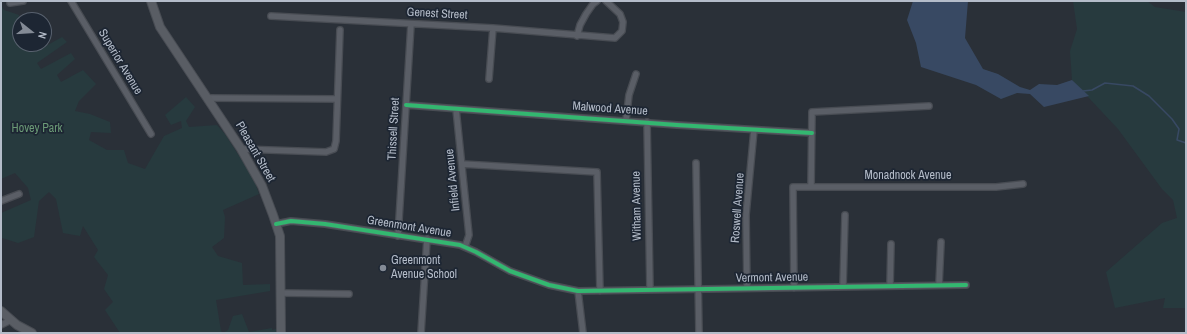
<!DOCTYPE html>
<style>
body{margin:0}
#map{position:relative;width:1187px;height:334px;overflow:hidden;background:#2a3038;font-family:"Archivo Narrow",sans-serif}
canvas{display:block}
.frame{position:absolute;inset:0;border:2px solid #b4bcc9;pointer-events:none}
.north{position:absolute;left:12px;top:12px;width:40px;height:40px;box-sizing:border-box;background:#1d2633;border:1px solid #59626f;border-radius:50%;rotate:107deg;font-size:11px;font-weight:700;line-height:16px;text-align:center;color:#b4bcc9}
.north::after{content:'';display:block;margin:auto;width:14px;height:18px;background:#848b96;clip-path:polygon(50% 0,100% 100%,50% 72%,0 100%)}
</style>
<div id="map">
<canvas width="1187" height="334"></canvas>
<div class="frame"></div>
<div class="north">N</div>
</div>
<script>
const c = document.querySelector('canvas').getContext('2d');
c.lineJoin = 'round';
function fillPath(path, color) {
  c.fillStyle = color;
  c.fill(path, 'evenodd');
}
function shape(rows) {
  const path = new Path2D();
  for (const r of rows) {
    path.moveTo(r[0], r[1]);
    for (let i = 2; i < r.length; i += 2) path.lineTo(r[i], r[i + 1]);
  }
  return path;
}
function strokePath(path, color, width, dash) {
  c.strokeStyle = color;
  c.lineWidth = width;
  c.lineCap = dash ? 'butt' : 'round';
  c.setLineDash(dash || []);
  c.stroke(path);
}
function label(font, color, halo, rows, align = 'center') {
  c.font = font + ' "Archivo Narrow",sans-serif';
  c.lineWidth = 3.5;
  c.setLineDash([]);
  c.textBaseline = 'middle';
  c.strokeStyle = halo;
  c.fillStyle = color;
  for (const [text, x, y, turn = 0] of rows) {
    c.save();
    c.translate(x, y);
    c.rotate((+turn || 0) * Math.PI / 180);
    c.textAlign = isNaN(turn) ? turn : align;
    if (halo) c.strokeText(text, 0, 0);
    c.fillText(text, 0, 0);
    c.restore();
  }
}
fillPath(shape([
 [1073,1,1147,1,1155,7,1186,12,1186,308,1163,308,1165,298,1115,308,1106,272,1162,223,1177,218,1173,200,1162,189,1118,129,1072,80,1070,51,1077,29],
 [1,5,4,10,19,15,20,44,35,44,37,51,62,37,67,42,37,63,41,69,71,53,75,59,57,75,61,82,83,70,96,84,79,101,75,111,90,114,110,122,111,133,91,132,89,140,107,150,124,150,128,163,145,169,164,136,182,128,181,121,171,125,165,115,186,97,195,107,186,121,189,127,217,125,225,134,254,179,259,194,223,210,225,217,224,238,212,247,218,256,242,263,243,285,270,284,270,291,216,300,221,331,223,333,228,330,233,316,242,314,249,332,272,328,272,330,276,329,276,333,120,333,105,310,113,302,104,289,108,275,94,257,98,250,83,226,80,236,63,233,56,199,49,192,39,201,34,237,18,243,2,238,1,213,31,200,28,188,15,173,1,179]
]), '#273a3e');
fillPath(shape([
 [913,1,968,1,965,38,983,69,998,74,1020,87,1030,90,1039,84,1057,85,1072,80,1089,96,1044,107,1030,94,1017,93,1001,99,976,85,921,67,916,43,907,20]
]), '#384963');
strokePath(shape([
 [1083,91,1092,90,1105,83,1133,86,1149,96,1172,119,1179,129,1177,140,1186,143]
]), '#384963', 1.5);
const street = shape([
 [71,1,151,134],
 [10,3,23,1],
 [271,16,493,28,615,38,622,31,623,22,620,14,606,1],
 [577,36,580,25,586,14,593,4,597,1],
 [489,79,493,28],
 [209,98,337,99],
 [406,105,677,125,812,133],
 [456,109,469,235,465,247],
 [626,120,629,95,636,74],
 [647,122,650,290],
 [241,149,326,152,334,149,336,141,340,30],
 [696,163,699,333],
 [462,164,597,172,600,291],
 [811,187,812,112,929,106],
 [1,201,19,194],
 [276,224,291,221,325,224,460,245,476,252,510,271,549,285,578,291,966,285],
 [398,236,411,24],
 [939,285,941,242],
 [890,286,891,244],
 [843,287,845,215],
 [747,288,746,215,754,130],
 [794,288,793,187,996,187,1023,184],
 [578,291,583,333],
 [281,293,349,294],
 [1,325,11,320],
 [421,333,427,239]
]);
const secondary = shape([
 [151,1,160,27,241,149,262,186,273,215,280,236,281,333],
 [1,311,17,325,32,333]
]);
strokePath(street, '#484c53', 8);
strokePath(secondary, '#484c53', 10);
strokePath(street, '#5a5e66', 5.5);
strokePath(secondary, '#595d64', 8);
strokePath(shape([
 [406,105,677,125,812,133],
 [276,224,291,221,325,224,460,245,476,252,510,271,549,285,578,291,966,285]
]), '#33b770', 4);
for (const [x, y, r, color] of [
 [383,268,4,"#848b96"]
]) {
  const dot = new Path2D();
  dot.arc(x, y, r, 0, 2 * Math.PI);
  c.fillStyle = color;
  c.fill(dot);
  strokePath(dot, '#1d2633', 1.5);
}
label('12px', '#b4bcc9', '#1d2633', [
 ["Genest Street",437,14,3],
 ["Superior Avenue",120,62,59],
 ["Malwood Avenue",610,109,4],
 ["Thissell Street",394,129,-87],
 ["Pleasant Street",255,152,60],
 ["Monadnock Avenue",908,176],
 ["Infield Avenue",453,180,-96],
 ["Witham Avenue",637,206,-91],
 ["Roswell Avenue",738,208,-86],
 ["Greenmont Avenue",409,227,9],
 ["Vermont Avenue",772,278,-1]
]);
label('12px', '#6b9a76', '#1d2633', [
 ["Hovey Park",37,129]
]);
label('12px', '#b4bcc9', '#1d2633', [
 ["Greenmont",391,261],
 ["Avenue School",391,275]
], 'left');
</script>
